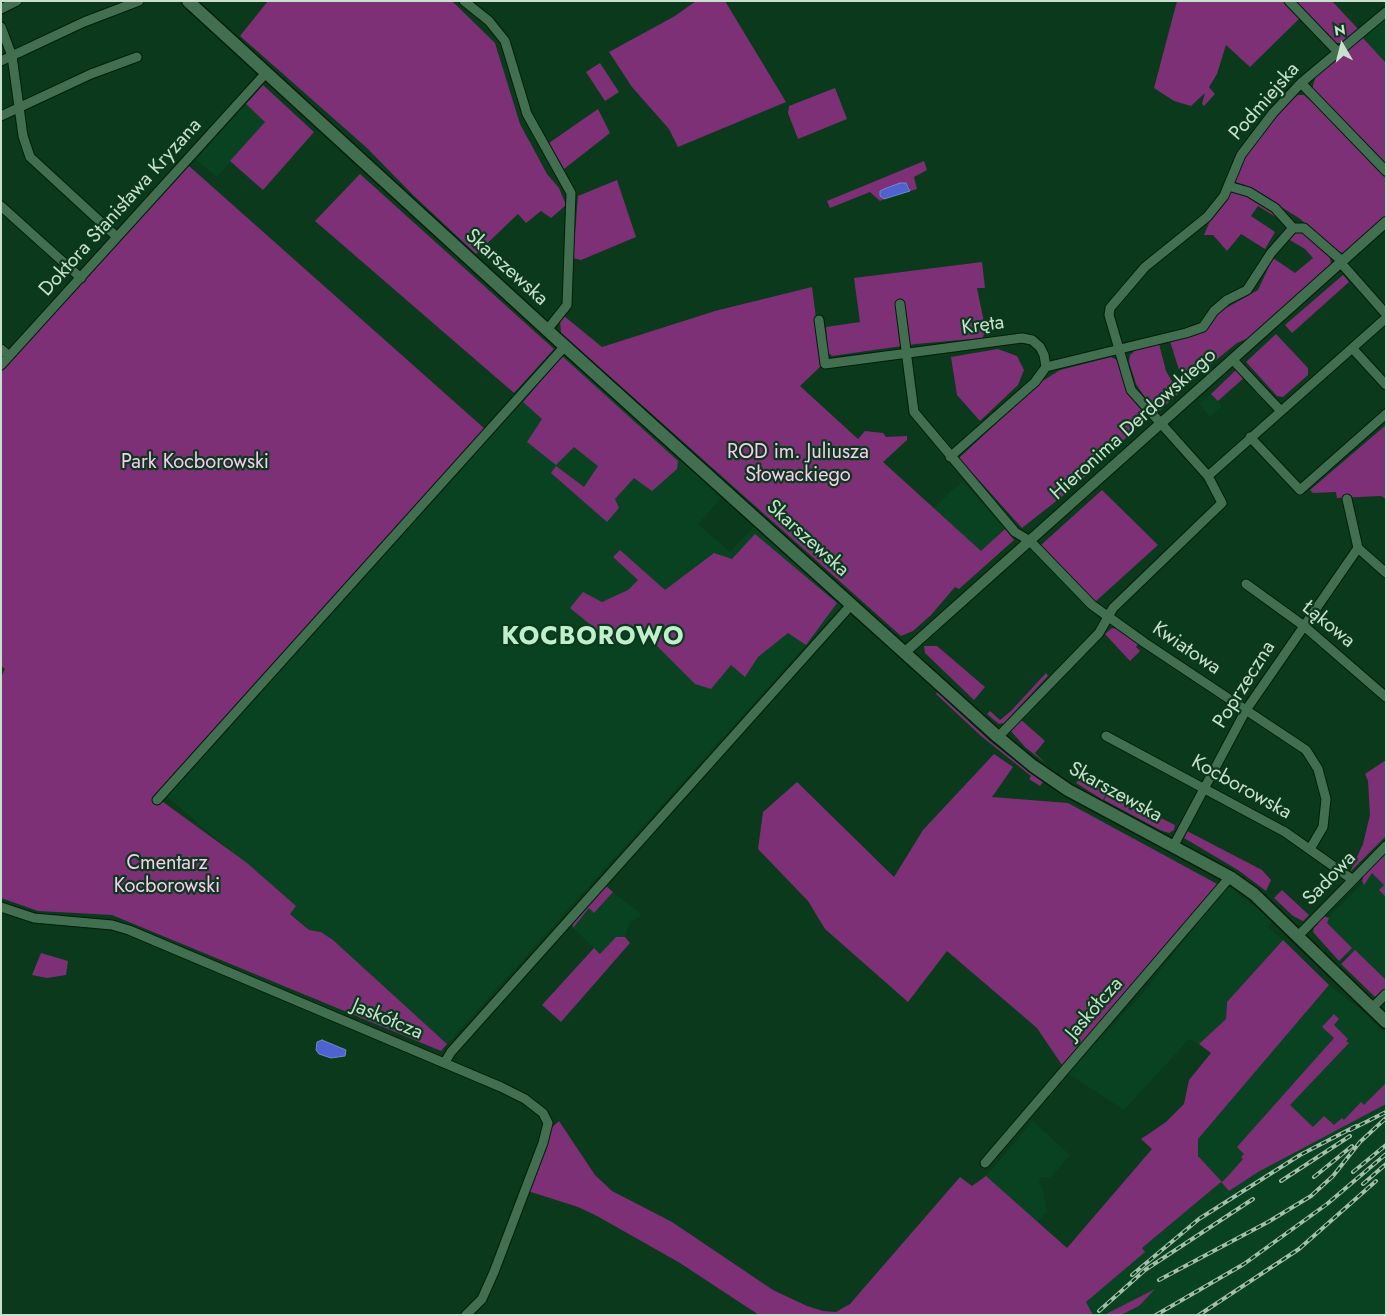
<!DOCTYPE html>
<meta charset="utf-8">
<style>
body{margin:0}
#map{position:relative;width:1387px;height:1316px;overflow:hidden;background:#0b391c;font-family:Jost,sans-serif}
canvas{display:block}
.frame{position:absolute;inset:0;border:2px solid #c8e0cd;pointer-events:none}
.north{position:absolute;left:1317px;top:20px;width:50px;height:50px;-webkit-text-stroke:4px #0b391c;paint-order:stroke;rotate:352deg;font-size:14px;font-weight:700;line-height:20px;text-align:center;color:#c8e0cd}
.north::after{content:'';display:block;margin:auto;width:18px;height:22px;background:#c8e0cd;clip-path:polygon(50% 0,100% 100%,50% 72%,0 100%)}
</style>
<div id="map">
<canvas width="1387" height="1316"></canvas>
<div class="frame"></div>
<div class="north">N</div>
</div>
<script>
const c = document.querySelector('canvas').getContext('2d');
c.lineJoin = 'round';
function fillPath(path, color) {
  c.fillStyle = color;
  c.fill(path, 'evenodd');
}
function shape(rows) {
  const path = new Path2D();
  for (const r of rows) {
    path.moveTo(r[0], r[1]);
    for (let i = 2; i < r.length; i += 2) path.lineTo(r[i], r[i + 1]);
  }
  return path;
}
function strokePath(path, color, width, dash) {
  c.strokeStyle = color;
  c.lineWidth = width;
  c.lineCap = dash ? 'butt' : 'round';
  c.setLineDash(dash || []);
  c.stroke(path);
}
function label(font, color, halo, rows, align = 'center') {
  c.font = font + ' Jost,sans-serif';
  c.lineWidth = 4.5;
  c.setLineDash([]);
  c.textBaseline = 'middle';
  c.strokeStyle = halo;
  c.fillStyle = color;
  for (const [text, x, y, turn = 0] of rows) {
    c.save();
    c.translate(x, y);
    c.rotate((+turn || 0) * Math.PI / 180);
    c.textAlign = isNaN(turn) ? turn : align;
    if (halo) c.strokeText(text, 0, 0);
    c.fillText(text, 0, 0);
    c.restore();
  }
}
fillPath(shape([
 [1386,16,1386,63,1361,36],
 [246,104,266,122,217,177,196,160],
 [564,352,723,496,698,524,730,552,755,525,842,605,447,1044,333,940,321,932,309,930,290,913,295,906,165,795],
 [1211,394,1222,406,1210,417,1199,404],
 [963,481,1005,529,982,552,933,508],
 [1372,873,1384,885,1379,890,1386,897,1386,986,1381,991,1321,925],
 [1226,887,1231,888,1273,921,1268,927,1283,940,1227,1002,1226,1019,1199,1044,1189,1039,1124,1110,1067,1073,1137,1000],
 [613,892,642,915,630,922,625,937,616,937,600,954,573,928,589,908,594,913],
 [1329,985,1367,1015,1386,1035,1386,1315,1121,1315,1139,1306,1153,1290,1104,1315,1093,1315,1086,1302,1144,1252,1142,1248,1221,1182,1198,1156,1198,1139],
 [1033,1121,1070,1155,1051,1177,1042,1177,1038,1181,1042,1186,1047,1212,1037,1222,986,1176]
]), '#094220');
fillPath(shape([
 [268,1,452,1,495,43,520,124,547,174,559,188,566,205,551,218,541,211,526,223,518,214,476,254,413,195,367,148,240,36],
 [696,1,725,1,786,102,678,147,669,129,632,87,609,52,675,16],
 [1177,1,1285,1,1301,17,1250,67,1226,45,1217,74,1209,87,1215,94,1204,106,1202,104,1205,93,1191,106,1174,101,1154,88],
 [1294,1,1332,1,1358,29,1340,43,1334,43],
 [1361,36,1386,63,1386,164,1313,92,1313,85,1316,76],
 [600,63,619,92,605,101,586,72],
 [263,85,314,132,263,190,230,161,265,122,246,104],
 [835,88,847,119,798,139,788,113,789,106],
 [1298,95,1304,95,1313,103,1386,179,1386,215,1343,253,1339,252,1299,218,1245,185,1235,182,1233,177,1257,138,1286,105],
 [598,109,610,133,564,169,549,143],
 [924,161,927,170,914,177,917,189,910,191,909,186,880,196,884,199,880,201,870,192,830,208,827,201],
 [189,166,485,429,159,799,247,863,296,906,290,914,309,930,321,932,333,940,447,1044,441,1051,112,915,38,911,1,898,1,677,5,669,1,666,1,372],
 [360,174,554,349,514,393,315,221],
 [617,180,636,237,581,260,573,258,578,196],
 [1233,189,1246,193,1275,212,1279,219,1258,206,1251,216,1275,232,1265,249,1241,234,1227,251,1213,235,1204,235,1213,214],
 [1300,229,1319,246,1330,258,1331,264,1251,337,1237,343,1210,365,1156,414,1136,384,1129,362,1130,355,1137,349,1159,344,1166,371,1173,383,1183,374,1179,370,1170,341,1202,330,1219,312,1258,290,1273,258,1295,273,1313,258,1305,249,1285,237],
 [982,262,985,288,977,288,985,327,983,338,916,344,832,356,828,353,826,327,860,322,854,278],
 [1343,275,1349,282,1292,333,1285,325],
 [812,287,822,365,800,386,858,439,865,431,883,433,886,437,907,436,907,440,883,462,981,551,1005,529,1014,540,959,589,955,587,931,615,913,631,901,636,561,333,560,320,564,316,602,347,715,311],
 [1276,334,1308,368,1308,375,1283,397,1277,396,1246,362],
 [998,349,1017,356,1024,370,1018,385,980,421,957,395,951,357],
 [562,356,678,461,677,469,652,491,634,478,615,499,619,508,607,522,551,473,556,466,584,487,598,466,574,447,556,465,527,442,542,419,523,402],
 [1111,357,1117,360,1128,391,1147,418,1074,487,1022,528,959,458,1041,382,1060,370],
 [1237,369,1245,377,1218,401,1211,394],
 [1386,425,1386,499,1381,496,1337,498,1336,492,1313,493,1310,490],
 [1102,490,1158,545,1095,602,1041,545],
 [755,534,837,603,806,645,788,633,758,657,745,677,731,665,711,689,695,684,637,626,629,627,614,644,570,608,583,592,602,602,628,590,638,580,613,557,620,550,665,590,714,553,732,559],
 [1112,628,1123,630,1139,643,1136,647,1140,651,1130,661,1105,634],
 [924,646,937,646,985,687,974,700,925,653],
 [1046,673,1048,676,1004,723,999,724,987,714,990,711,1000,720,1011,711],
 [937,692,991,742,1043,782,1040,786,1029,779,1031,776,981,736,936,694],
 [1019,718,1045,741,1035,753,1045,763,1025,747,1010,730],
 [994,754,1013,767,992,797,1068,803,1219,885,1062,1065,1037,1028,947,951,908,1002,825,929,808,901,758,849,763,812,797,782,894,877,923,830],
 [1386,760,1386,836,1350,872,1363,844,1370,815,1368,781,1365,774],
 [1081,777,1107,792,1103,800,1076,783],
 [1108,792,1175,825,1174,830,1169,833,1160,830,1104,800],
 [1187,831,1262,870,1271,880,1266,891,1238,870,1184,838],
 [1386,852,1386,897,1379,890,1384,885,1372,873,1364,885,1362,881,1364,874],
 [606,886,613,892,594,913,589,908,573,928,572,923],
 [1282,890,1309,915,1303,921,1293,916,1274,898],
 [1324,916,1329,918,1327,923,1352,948,1339,961,1313,932,1314,928,1318,924,1317,922],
 [616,937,625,937,630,943,561,1022,542,1005,594,948,600,954],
 [1283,940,1329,985,1198,1139,1198,1156,1222,1182,1228,1176,1243,1159,1241,1157,1244,1154,1237,1147,1334,1038,1322,1027,1334,1014,1339,1019,1334,1025,1348,1039,1346,1041,1349,1043,1290,1105,1313,1127,1324,1116,1334,1125,1342,1118,1344,1120,1361,1102,1364,1105,1386,1083,1386,1104,1258,1172,1229,1191,1221,1182,1142,1248,1145,1252,1086,1302,1093,1315,759,1315,680,1263,597,1216,578,1207,528,1191,550,1129,559,1121,595,1175,612,1191,672,1222,773,1290,807,1306,823,1311,836,1312,850,1304,960,1177,972,1186,986,1176,1067,1248,1152,1149,1141,1139,1166,1122,1184,1104,1189,1080,1211,1053,1199,1044,1226,1019,1227,1002],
 [1355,950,1386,980,1386,989,1375,997,1341,964],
 [41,953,68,961,66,975,47,978,32,975],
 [1155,1289,1139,1306,1121,1315,1104,1315]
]), '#7d3075');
const water = shape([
 [900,183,906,183,910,191,884,199,880,196,880,191,884,189,900,183],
 [322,1040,346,1050,345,1056,331,1058,319,1054,316,1050,317,1042,322,1040]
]);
fillPath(water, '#4f63cf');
strokePath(water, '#7388ce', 1);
const minor = shape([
 [464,1,489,21,505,41,527,114,571,193,567,305,547,330],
 [1289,1,1338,52],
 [1,9,17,1],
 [1,27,12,56,23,136,30,157,117,237],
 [1,61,84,22,139,1],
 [1301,83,1386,171],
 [1,116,91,74,137,57],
 [1228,186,1249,192,1275,208,1293,228],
 [1,206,81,278],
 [1341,263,1386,314],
 [900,304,914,412,1015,532,1030,541,1092,605,1145,643,1306,750,1318,769,1326,799,1323,827,1310,849],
 [819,320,825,364,1022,338,1032,340,1040,347,1044,355,1046,367,1035,382,950,457],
 [1,349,9,356],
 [1353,349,1386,385],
 [1233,360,1280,410],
 [1,365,265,74],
 [1046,367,1186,333,1203,327,1214,311,1227,300,1247,290,1271,253,1293,228,1304,228,1342,261],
 [1250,437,1300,490,1386,414],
 [1208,476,1386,318],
 [1347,499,1358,548,1386,573],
 [1246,584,1304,626,1386,697],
 [1106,736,1285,832,1353,880],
 [998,737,1099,633,1113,608,1222,503,1208,476,1131,390,1109,315,1110,308,1145,267,1207,217,1224,196,1241,155,1273,113,1301,83,1386,12],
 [157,800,565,346],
 [1173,847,1246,710,1358,548],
 [1,907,34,918,112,925,129,930,501,1087,525,1099,543,1113,548,1123,543,1143,494,1272,482,1299,466,1315],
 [1299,935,1386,846],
 [1372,1008,1386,994],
 [445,1062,451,1052,851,605],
 [985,1163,1230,877]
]);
const tertiary = shape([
 [904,653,1386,222]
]);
const secondary = shape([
 [188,1,558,340,998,737,1033,766,1068,790,1230,877,1254,894,1386,1022]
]);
strokePath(minor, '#001e09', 11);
strokePath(tertiary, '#001e09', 12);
strokePath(secondary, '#001e09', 15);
strokePath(minor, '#426f4f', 9);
strokePath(tertiary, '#426f4f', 10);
strokePath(secondary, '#426f4f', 12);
const rail = shape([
 [1350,1130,1386,1112],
 [1353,1172,1386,1145],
 [1314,1177,1352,1146],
 [1281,1181,1350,1136],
 [1363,1184,1386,1164],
 [1132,1275,1199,1219,1300,1155,1356,1126],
 [1159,1280,1268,1222,1311,1196,1333,1176,1360,1142,1386,1118],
 [1099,1311,1145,1270,1253,1199],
 [1156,1315,1244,1264,1327,1204,1386,1154],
 [1199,1315,1299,1249,1376,1181]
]);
strokePath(rail, '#a4c0ab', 4);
strokePath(rail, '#0b391c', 2, [5.5]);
label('20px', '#c8e0cd', '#0b391c', [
 ["Podmiejska",1265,102,-49],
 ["Doktora Stanisława Kryzana",121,208,-48],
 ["Skarszewska",506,268,42],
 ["Kręta",983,326,-8],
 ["Hieronima Derdowskiego",1134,425,-42],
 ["Skarszewska",807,539,42],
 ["Łąkowa",1328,625,39],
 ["Kwiatowa",1186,649,34],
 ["Poprzeczna",1245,685,-58],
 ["Kocborowska",1241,788,29],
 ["Skarszewska",1115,793,29],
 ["Sadowa",1330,879,-46],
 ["Jaskółcza",1095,1009,-49],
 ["Jaskółcza",387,1020,23]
]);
label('20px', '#fdcaf4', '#0b391c', [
 ["ROD im. Juliusza",798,453],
 ["Słowackiego",798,476],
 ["Park Kocborowski",195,463],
 ["Cmentarz",167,864],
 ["Kocborowski",167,887]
]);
c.letterSpacing = '1px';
label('bold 25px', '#bff0cb', '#0b391c', [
 ["KOCBOROWO",593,638]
]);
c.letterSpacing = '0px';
</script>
